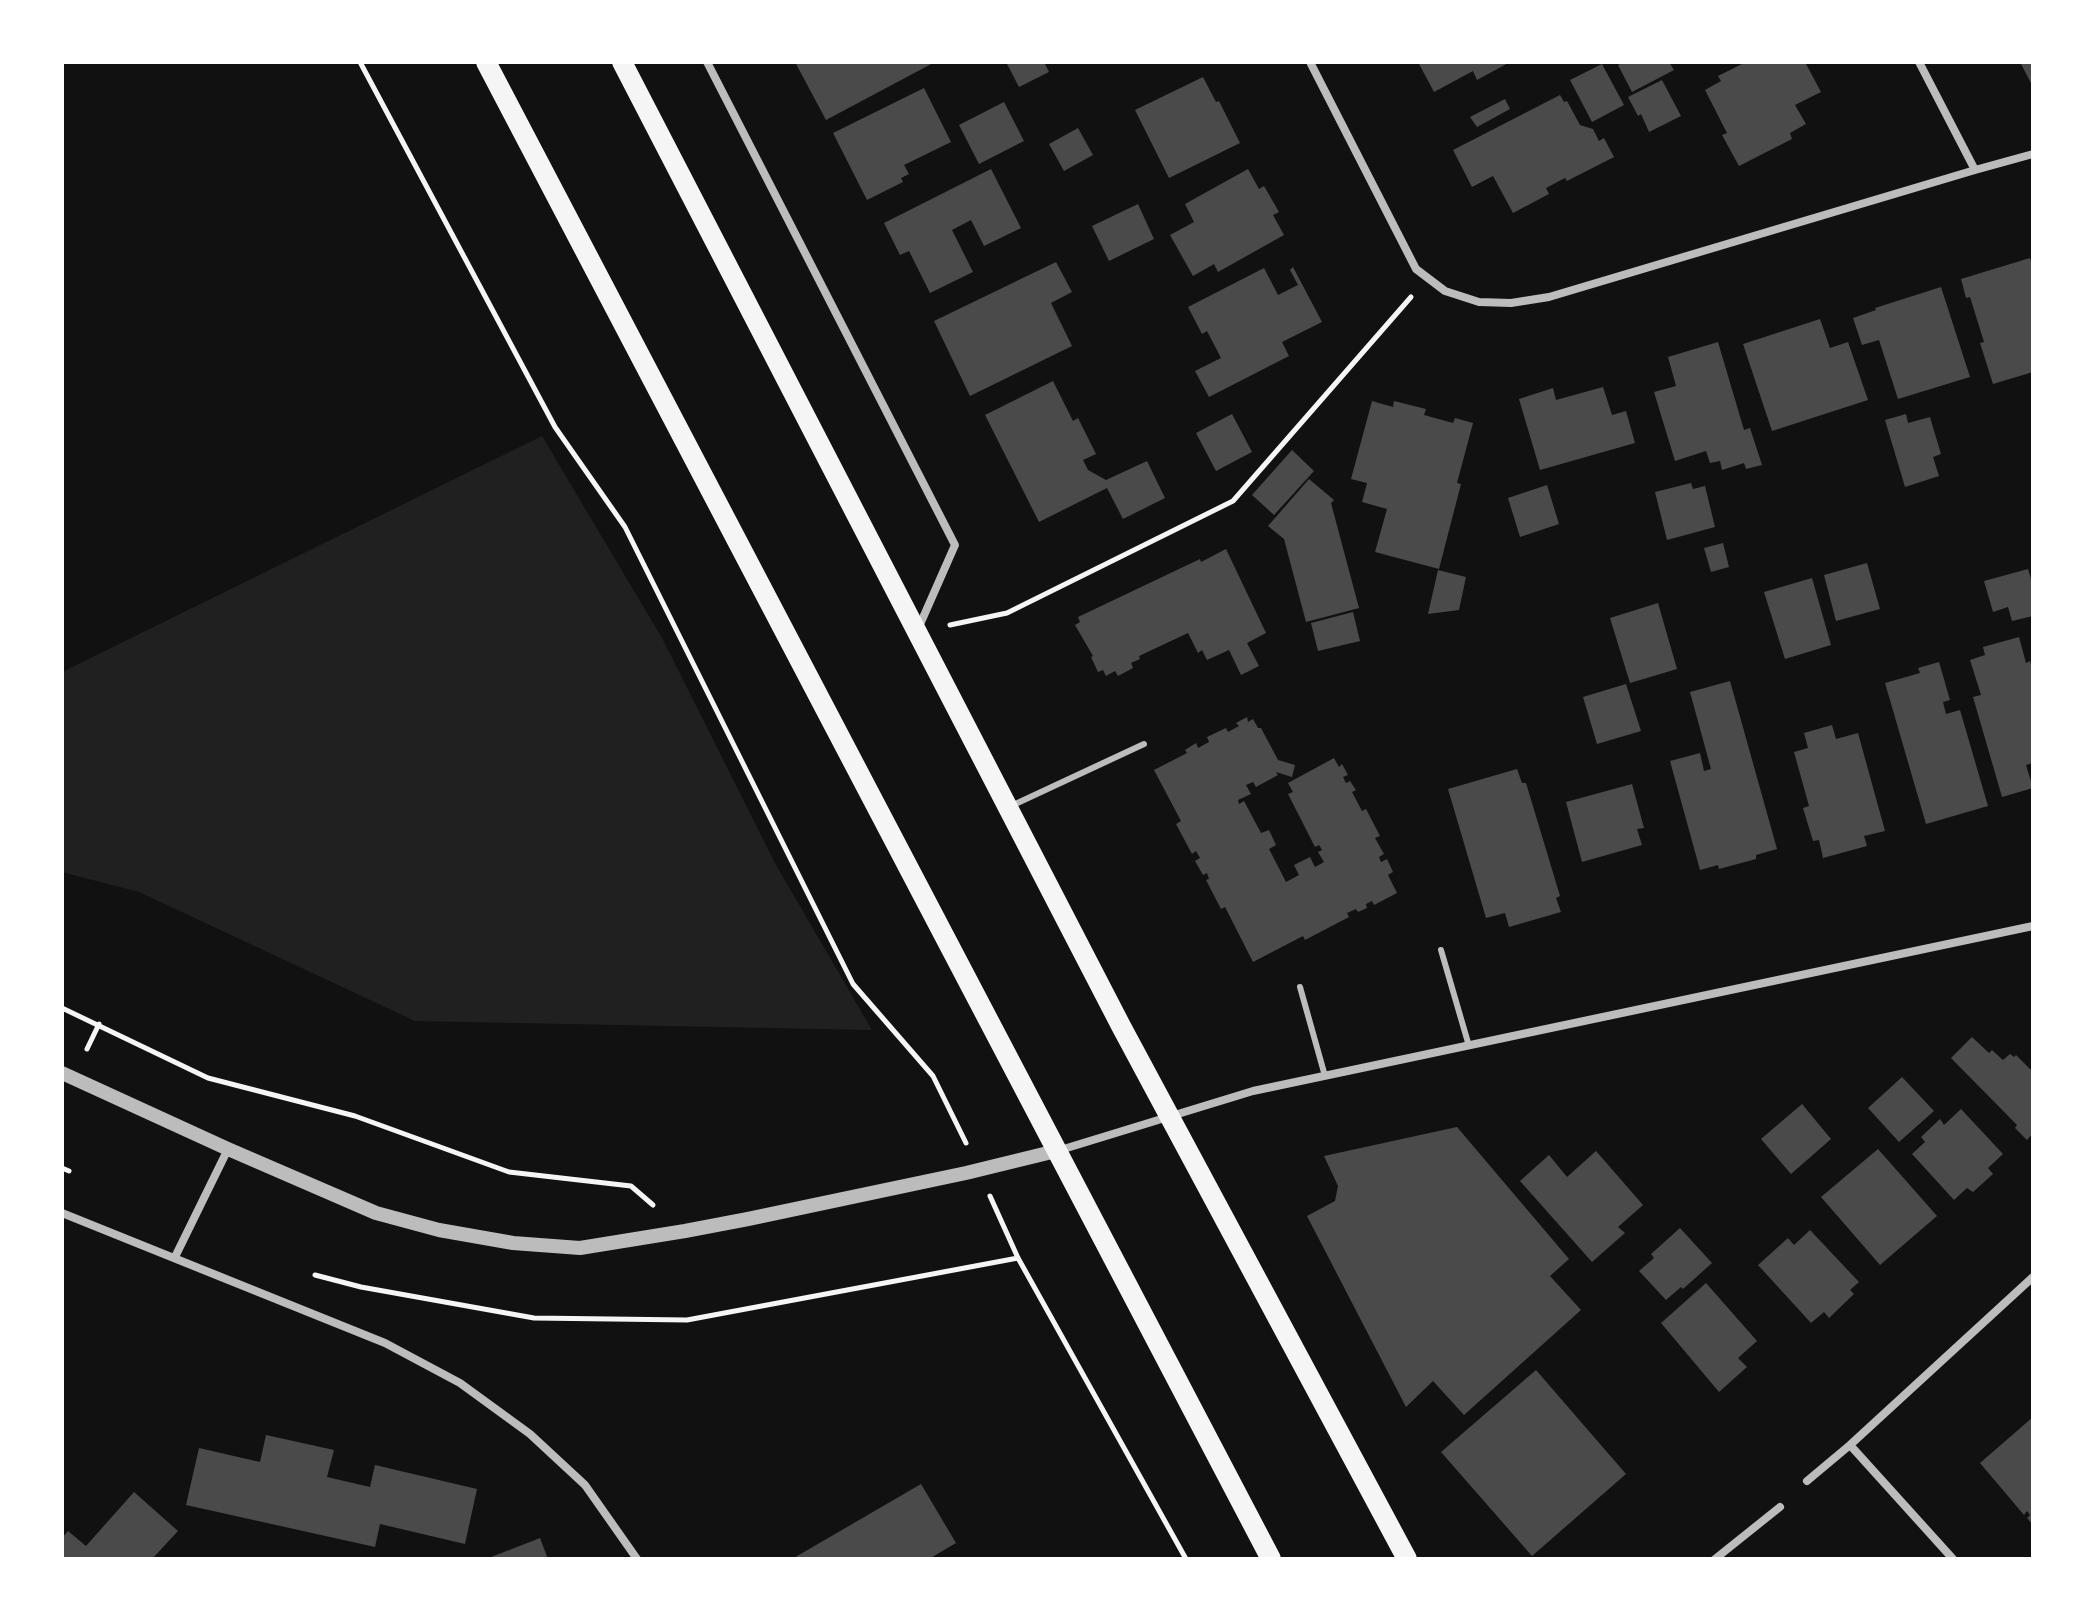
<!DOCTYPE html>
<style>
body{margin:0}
#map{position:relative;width:2095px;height:1621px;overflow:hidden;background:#111;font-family:"Noto Serif",serif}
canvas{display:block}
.frame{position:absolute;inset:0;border:64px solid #fff;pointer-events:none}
</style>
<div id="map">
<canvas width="2095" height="1621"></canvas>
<div class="frame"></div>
</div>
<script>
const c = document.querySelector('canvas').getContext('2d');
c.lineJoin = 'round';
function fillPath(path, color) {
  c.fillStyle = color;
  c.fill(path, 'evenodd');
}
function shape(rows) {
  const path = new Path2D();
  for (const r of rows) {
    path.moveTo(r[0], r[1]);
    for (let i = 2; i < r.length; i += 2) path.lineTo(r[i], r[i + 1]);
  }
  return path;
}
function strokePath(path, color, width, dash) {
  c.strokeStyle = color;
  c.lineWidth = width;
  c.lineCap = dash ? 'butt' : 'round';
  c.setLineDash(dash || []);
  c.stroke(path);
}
fillPath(shape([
 [542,436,662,638,776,865,872,1030,415,1021,139,892,62,872,62,672]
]), '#202020');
fillPath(shape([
 [795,62,935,62,826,120],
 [1006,62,1044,62,1049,72,1019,87],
 [1418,62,1510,62,1477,80,1473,71,1434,92],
 [1624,62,1669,62,1674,70,1632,92,1618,65],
 [1746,62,1805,62,1821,92,1795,105,1806,124,1790,133,1792,139,1739,166,1722,135,1727,133,1705,90,1721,81,1718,76],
 [2020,62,2033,62,2033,87],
 [1602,64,1624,105,1592,122,1570,80],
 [1203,77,1216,102,1219,101,1240,143,1169,178,1135,110],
 [1662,80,1681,116,1649,132,1641,114,1638,116,1628,97],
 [924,88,951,142,904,165,909,174,901,178,903,182,867,200,833,133],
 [1560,95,1564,102,1567,101,1580,125,1593,129,1599,141,1604,138,1614,157,1567,181,1565,178,1546,188,1549,194,1513,213,1493,176,1472,187,1453,150],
 [1505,99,1510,109,1477,127,1470,117],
 [1004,102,1024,141,979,164,959,125],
 [1078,128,1093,155,1064,171,1049,144],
 [991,169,1021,228,984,246,971,220,952,230,973,272,930,293,909,251,900,255,884,223],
 [1248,169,1259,189,1264,186,1279,212,1273,215,1284,235,1218,272,1214,264,1193,276,1170,235,1194,222,1185,204],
 [1138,204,1154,239,1109,261,1092,226],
 [2030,258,2033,268,2033,372,1993,384,1980,343,1984,342,1970,297,1966,298,1961,279],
 [1056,262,1072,292,1051,303,1072,346,970,396,934,321],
 [1293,267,1322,322,1282,342,1289,356,1209,397,1195,371,1221,358,1207,331,1202,334,1188,307,1264,268,1278,295,1298,285,1290,270],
 [1941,287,1970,377,1898,399,1879,340,1862,345,1853,318,1876,310,1875,308],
 [1820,319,1830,348,1848,342,1868,400,1772,431,1743,344],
 [1718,342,1744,430,1750,428,1762,465,1746,469,1744,463,1722,470,1720,461,1710,463,1706,451,1675,461,1654,392,1676,386,1668,357],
 [1053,381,1073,421,1078,418,1096,454,1083,460,1088,470,1106,480,1147,461,1165,498,1123,519,1107,488,1039,522,985,415],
 [1603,387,1612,415,1626,411,1635,443,1540,470,1519,399,1553,388,1556,400],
 [1372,401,1393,407,1394,401,1426,409,1424,415,1453,423,1455,418,1473,423,1457,483,1461,484,1439,569,1375,552,1387,509,1362,502,1367,483,1351,479],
 [1232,414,1252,452,1216,471,1196,433],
 [1906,414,1908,423,1930,417,1941,454,1933,457,1939,476,1905,487,1885,420],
 [1292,450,1314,471,1274,515,1252,495],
 [1309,479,1334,500,1331,503,1359,608,1306,622,1284,539,1268,526],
 [1691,483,1693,489,1705,486,1715,527,1667,540,1655,492],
 [1547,485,1559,524,1520,537,1508,498],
 [1723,543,1729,567,1711,572,1704,548],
 [1226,549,1266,633,1247,643,1259,666,1241,675,1229,650,1207,660,1202,650,1198,653,1188,633,1139,656,1140,659,1131,663,1133,668,1118,676,1115,671,1106,676,1103,670,1098,672,1091,657,1093,656,1075,625,1080,622,1078,617,1200,559,1201,562],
 [1867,563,1880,609,1836,621,1824,575],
 [2028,569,2033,586,2033,616,2012,621,2008,607,1993,612,1984,581],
 [1438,570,1466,577,1459,610,1428,614],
 [1812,578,1831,645,1785,659,1764,592],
 [1658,603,1677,669,1630,683,1610,618],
 [1353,612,1360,641,1318,651,1311,623],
 [2019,637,2026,663,2030,661,2033,671,2033,763,2026,765,2033,788,2002,797,1973,697,1981,695,1970,660,1985,655,1983,647],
 [1939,662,1950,700,1943,702,1946,714,1960,710,1988,806,1926,824,1885,683,1920,673,1918,668],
 [1730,681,1777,849,1756,855,1756,859,1719,869,1718,865,1700,870,1670,761,1700,753,1704,771,1711,769,1690,692],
 [1626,684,1641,731,1597,744,1583,697],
 [1247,717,1248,722,1253,719,1258,728,1261,728,1278,760,1295,765,1292,777,1276,772,1278,775,1256,787,1253,782,1246,785,1251,794,1238,800,1239,804,1244,801,1261,833,1269,830,1276,845,1269,849,1286,882,1299,875,1294,865,1310,857,1315,867,1324,862,1318,852,1322,850,1319,845,1315,847,1288,794,1293,792,1288,783,1334,758,1339,767,1342,764,1348,775,1343,777,1346,783,1350,781,1356,790,1352,792,1362,811,1366,809,1380,836,1375,838,1384,854,1379,857,1381,862,1387,859,1393,872,1388,875,1397,893,1374,905,1372,901,1366,904,1367,908,1358,912,1356,909,1347,913,1349,917,1305,940,1303,936,1253,962,1225,907,1221,909,1206,880,1209,879,1207,873,1203,875,1195,861,1200,858,1196,851,1192,854,1176,824,1181,821,1154,770,1187,753,1185,750,1196,743,1198,748,1209,742,1207,737,1226,728,1228,732,1239,726,1236,723],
 [1832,725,1836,739,1858,733,1885,831,1864,836,1867,846,1823,858,1819,840,1813,841,1803,808,1809,806,1794,752,1808,748,1804,733],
 [1517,769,1522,783,1526,783,1560,896,1556,898,1561,912,1509,927,1505,913,1486,918,1448,789],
 [1632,784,1644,828,1637,829,1642,845,1582,862,1566,802],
 [1972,1037,1989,1053,1992,1050,2003,1060,2010,1054,2014,1057,2016,1055,2033,1072,2033,1133,2027,1140,2015,1128,2017,1125,1951,1058],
 [1902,1077,1934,1111,1899,1142,1868,1108],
 [1802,1104,1831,1139,1791,1174,1761,1139],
 [1961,1109,2003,1154,1988,1168,1993,1174,1973,1192,1967,1188,1954,1200,1912,1154,1925,1142,1921,1137,1940,1119,1944,1125],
 [1457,1127,1569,1259,1550,1276,1581,1310,1464,1415,1433,1381,1406,1407,1307,1216,1335,1201,1338,1186,1324,1156],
 [1878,1149,1937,1216,1880,1265,1821,1197],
 [1596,1151,1643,1205,1618,1227,1625,1233,1592,1262,1520,1181,1549,1155,1567,1177],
 [1680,1228,1712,1263,1683,1289,1681,1287,1666,1300,1639,1271,1654,1258,1651,1254],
 [1810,1230,1859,1282,1850,1290,1854,1294,1829,1318,1824,1312,1811,1323,1758,1265,1788,1238,1794,1245],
 [1706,1283,1757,1341,1738,1358,1747,1367,1719,1392,1661,1323],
 [1536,1370,1626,1474,1532,1556,1441,1452],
 [2033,1417,2033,1525,2027,1518,2030,1515,2027,1511,2024,1515,1980,1463],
 [266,1435,334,1450,327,1477,370,1487,375,1465,477,1489,465,1544,380,1524,375,1547,186,1505,199,1448,260,1462],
 [921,1484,956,1543,929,1559,792,1559],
 [134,1492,178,1531,152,1559,62,1559,62,1538,68,1531,86,1546],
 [540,1538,548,1559,486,1559]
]), '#4a4a4a');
strokePath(shape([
 [360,62,555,427,625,527,853,984,933,1076,966,1143],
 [950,625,1007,613,1233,501,1411,297],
 [62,1008,208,1078,355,1116,509,1172,631,1186,653,1205],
 [87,1049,99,1024],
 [62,1168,69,1171],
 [990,1196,1018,1258,1186,1559],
 [315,1275,361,1287,534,1318,687,1320,1018,1258]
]), '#f5f5f5', 5);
strokePath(shape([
 [1011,806,1144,744],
 [1441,950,1469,1046],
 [1300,987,1325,1076]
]), '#bcbcbc', 6);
strokePath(shape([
 [707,62,955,545,918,629],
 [1310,62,1416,269,1445,291,1479,302,1511,303,1549,297,1975,170,2033,154],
 [1919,62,1975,170],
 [1057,1151,1253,1091,2033,926],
 [62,1213,385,1343,460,1383,530,1434,585,1485,637,1559],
 [175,1257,228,1149],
 [1850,1445,1953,1559],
 [1807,1481,1850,1445,2033,1277],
 [1715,1559,1780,1507]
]), '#bcbcbc', 8);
strokePath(shape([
 [62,1073,228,1149,376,1213,439,1230,513,1243,580,1248,685,1231,748,1219,966,1173,1056,1151]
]), '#bcbcbc', 14);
strokePath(shape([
 [486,62,1271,1559],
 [622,62,1121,1026,1407,1559]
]), '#f5f5f5', 20);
</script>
